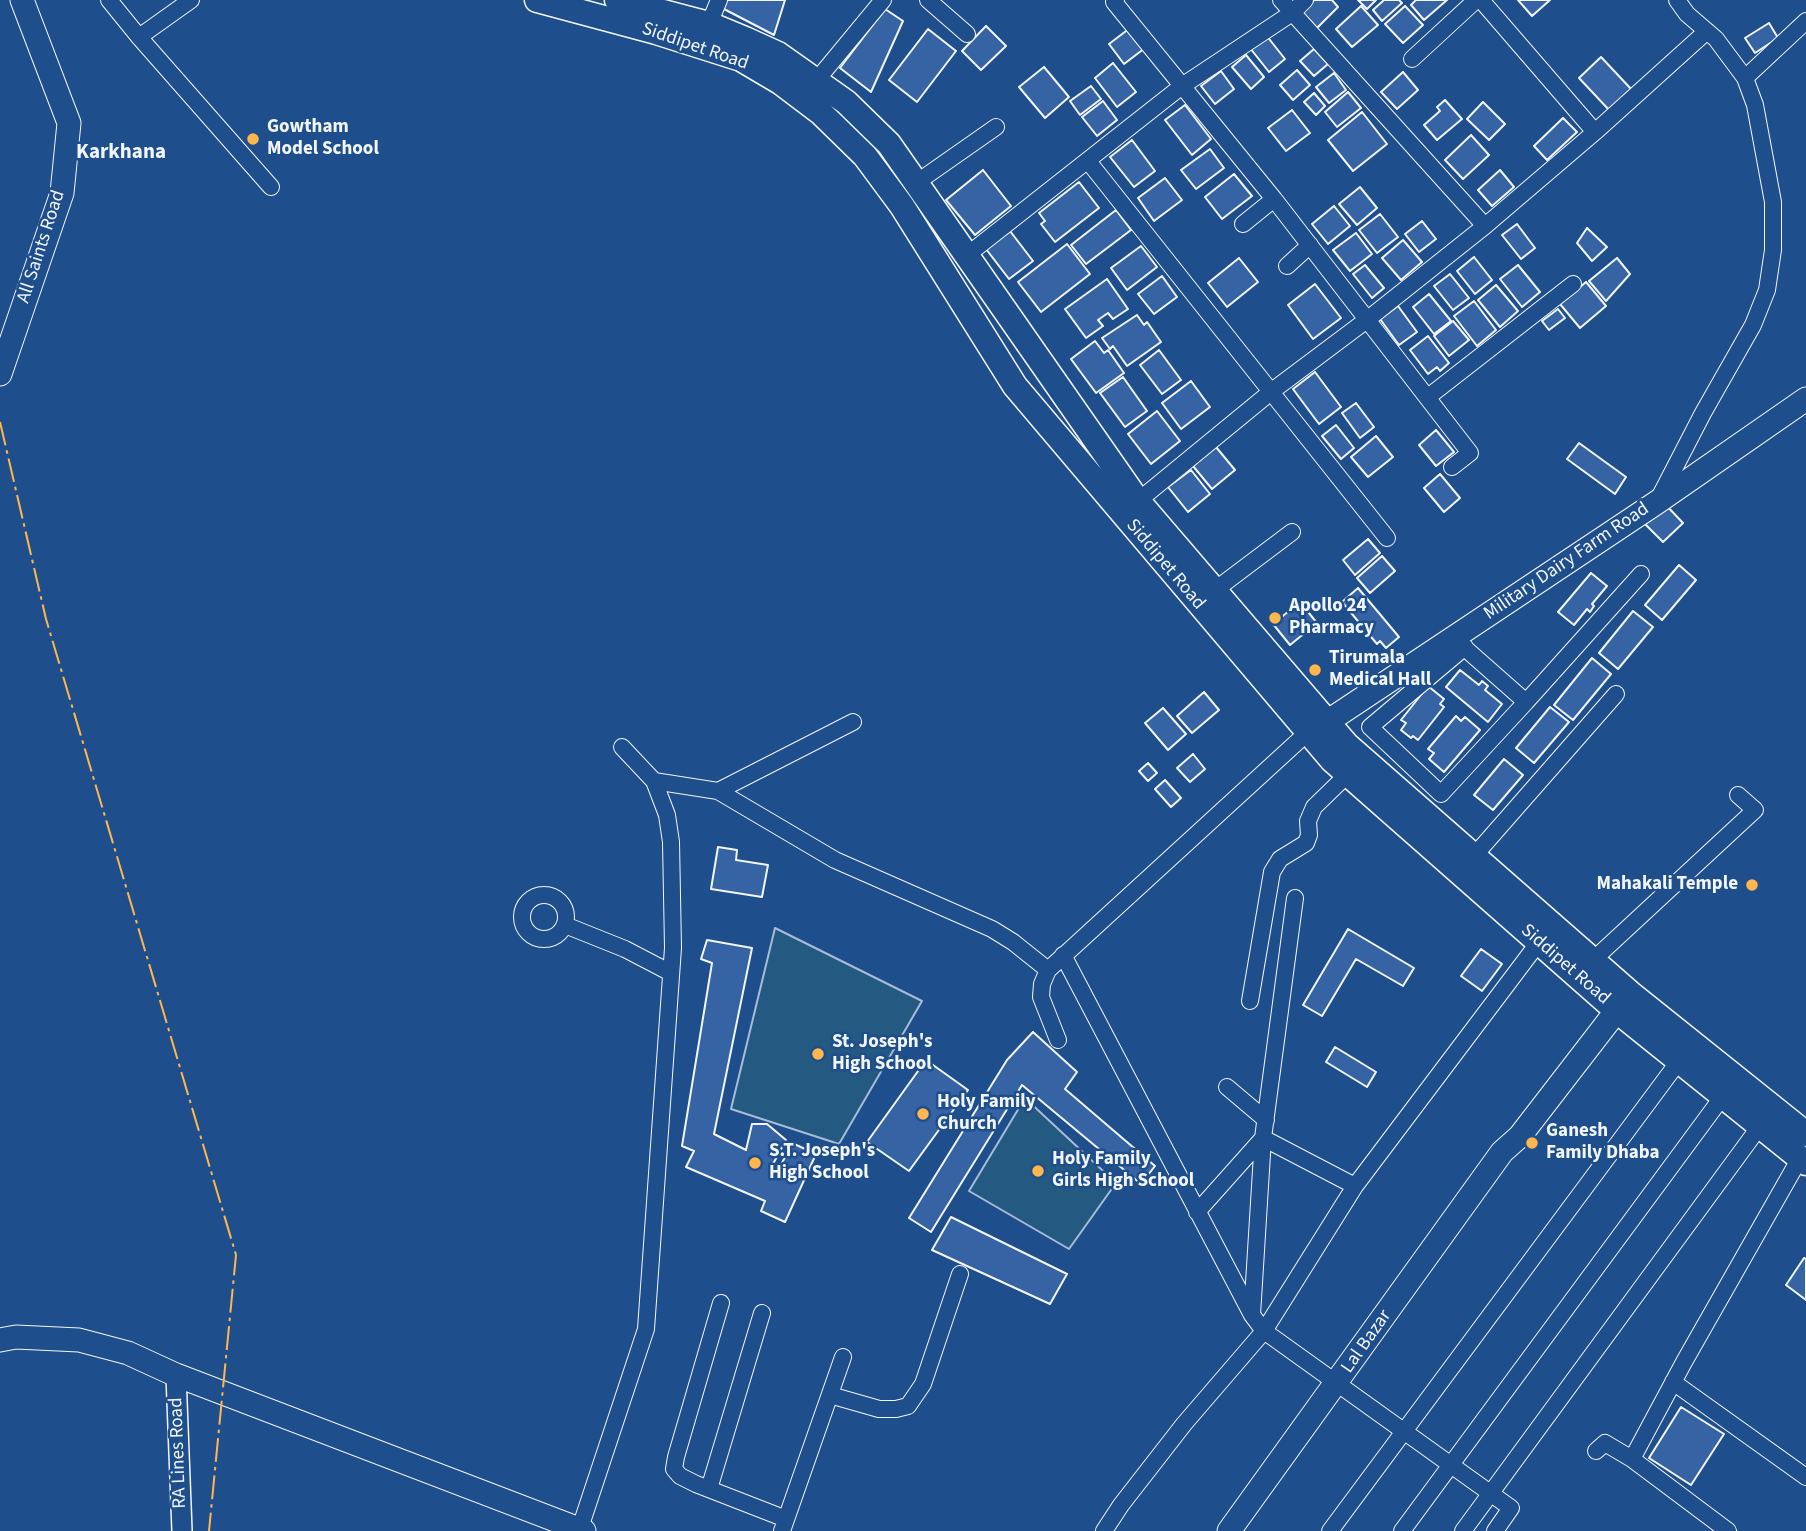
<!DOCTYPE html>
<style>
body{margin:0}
canvas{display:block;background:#1f4e8c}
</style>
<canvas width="1806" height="1531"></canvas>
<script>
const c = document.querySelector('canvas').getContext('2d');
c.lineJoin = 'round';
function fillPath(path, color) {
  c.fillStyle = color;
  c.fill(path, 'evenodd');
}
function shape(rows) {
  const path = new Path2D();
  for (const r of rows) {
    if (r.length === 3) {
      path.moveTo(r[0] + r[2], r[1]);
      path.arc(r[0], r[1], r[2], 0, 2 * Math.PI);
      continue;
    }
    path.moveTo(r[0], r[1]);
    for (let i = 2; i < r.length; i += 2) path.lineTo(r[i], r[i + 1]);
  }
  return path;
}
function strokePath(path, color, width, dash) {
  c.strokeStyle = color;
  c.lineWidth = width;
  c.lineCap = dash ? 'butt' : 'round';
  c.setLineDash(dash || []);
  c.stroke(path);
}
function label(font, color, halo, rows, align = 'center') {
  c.font = font + ' "Source Sans 3",sans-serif';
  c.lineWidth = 5;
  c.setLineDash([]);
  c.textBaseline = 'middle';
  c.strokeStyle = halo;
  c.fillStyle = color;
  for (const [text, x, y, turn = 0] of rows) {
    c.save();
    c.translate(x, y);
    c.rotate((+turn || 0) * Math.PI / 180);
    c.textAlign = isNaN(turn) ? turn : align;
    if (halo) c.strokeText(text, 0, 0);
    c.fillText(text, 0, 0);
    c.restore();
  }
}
const green = shape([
 [775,928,922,1001,839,1144,731,1109,775,928],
 [1025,1098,1116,1183,1069,1249,969,1191,1025,1098]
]);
fillPath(green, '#245a82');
strokePath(green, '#a8bbd7', 2);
const building = shape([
 [727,0,785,0,774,35,722,8,727,0],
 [1314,0,1332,0,1338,7,1317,28,1302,12,1314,0],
 [1358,0,1376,0,1367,9,1358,0],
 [1384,0,1399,0,1402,3,1382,21,1373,10,1384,0],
 [1416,0,1447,0,1424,20,1411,5,1416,0],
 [1518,0,1550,0,1532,16,1518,0],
 [1361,6,1378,25,1352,47,1336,29,1361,6],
 [1405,6,1423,25,1403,43,1385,24,1405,6],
 [885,9,903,21,871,92,840,68,885,9],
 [1769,23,1778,38,1755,53,1745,38,1769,23],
 [986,26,1006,46,981,70,962,51,986,26],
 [1130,28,1145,48,1124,64,1109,44,1130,28],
 [928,29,956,51,917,102,889,80,928,29],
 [1266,35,1285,59,1269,72,1250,48,1266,35],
 [1314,49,1328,64,1314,76,1300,61,1314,49],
 [1246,55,1264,77,1251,89,1232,67,1246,55],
 [1601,57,1632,90,1610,111,1579,78,1601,57],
 [1113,63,1136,92,1117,107,1095,78,1113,63],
 [1044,67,1069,97,1045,118,1019,87,1044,67],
 [1297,70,1310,85,1293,100,1280,85,1297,70],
 [1221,71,1234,89,1215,104,1201,86,1221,71],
 [1403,72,1418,90,1397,109,1381,92,1403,72],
 [1334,73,1346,90,1329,103,1316,87,1334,73],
 [1091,86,1101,99,1080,115,1070,101,1091,86],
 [1348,92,1361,108,1337,127,1325,112,1348,92],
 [1314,93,1325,106,1316,115,1304,102,1314,93],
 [1445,100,1462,119,1437,140,1424,125,1440,111,1437,107,1445,100],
 [1103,101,1117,120,1097,136,1082,117,1103,101],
 [1483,102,1505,124,1489,140,1467,119,1483,102],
 [1185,105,1211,139,1192,155,1165,120,1185,105],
 [1292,110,1310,133,1286,151,1268,128,1292,110],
 [1362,112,1387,144,1353,171,1328,140,1362,112],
 [1563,118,1577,132,1547,160,1534,146,1563,118],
 [1471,135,1489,155,1463,179,1445,160,1471,135],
 [1132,140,1155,171,1134,187,1110,157,1132,140],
 [1210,149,1224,168,1196,189,1181,170,1210,149],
 [983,170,1011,206,975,235,946,200,983,170],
 [1500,170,1514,187,1492,206,1478,190,1500,170],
 [1234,174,1252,196,1222,219,1205,197,1234,174],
 [1165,178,1182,200,1154,221,1138,198,1165,178],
 [1079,182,1099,208,1055,242,1041,224,1045,221,1039,213,1079,182],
 [1360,187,1377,208,1357,225,1339,204,1360,187],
 [1334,206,1350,226,1328,244,1312,224,1334,206],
 [1116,210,1131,230,1086,264,1071,245,1116,210],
 [1380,214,1398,237,1377,253,1359,230,1380,214],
 [1422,221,1436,239,1419,252,1405,234,1422,221],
 [1517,224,1535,248,1521,259,1502,235,1517,224],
 [1587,228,1607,247,1592,261,1577,243,1587,228],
 [1010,231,1033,261,1009,279,986,249,1010,231],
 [1356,233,1372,254,1350,271,1333,250,1356,233],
 [1403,240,1422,262,1401,280,1382,258,1403,240],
 [1067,244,1090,274,1041,312,1018,282,1067,244],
 [1141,246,1157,267,1127,290,1111,268,1141,246],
 [1474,257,1492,280,1475,294,1457,271,1474,257],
 [1239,258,1258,282,1227,307,1208,283,1239,258],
 [1617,258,1630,274,1606,301,1589,281,1617,258],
 [1365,265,1384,288,1372,298,1353,274,1365,265],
 [1518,265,1540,292,1522,307,1500,279,1518,265],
 [1450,274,1469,298,1453,310,1434,286,1450,274],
 [1162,276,1177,297,1154,314,1138,294,1162,276],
 [1107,279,1128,309,1113,319,1108,313,1098,320,1103,326,1086,338,1065,309,1107,279],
 [1586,282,1606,306,1580,328,1560,304,1586,282],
 [1315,284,1341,318,1313,339,1288,305,1315,284],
 [1496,285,1518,311,1500,327,1478,300,1496,285],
 [1429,294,1451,321,1434,334,1413,307,1429,294],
 [1474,301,1496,330,1477,346,1454,316,1474,301],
 [1398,306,1417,332,1399,345,1380,319,1398,306],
 [1558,309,1565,318,1549,330,1542,321,1558,309],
 [1137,315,1144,325,1147,322,1161,342,1127,366,1113,346,1110,349,1102,338,1137,315],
 [1453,321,1469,340,1449,356,1434,336,1453,321],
 [1428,336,1449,363,1440,371,1437,367,1428,374,1410,350,1428,336],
 [1095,341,1104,353,1108,350,1124,373,1096,393,1071,359,1095,341],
 [1159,350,1181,380,1162,394,1140,365,1159,350],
 [1315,372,1341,407,1319,424,1293,389,1315,372],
 [1123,377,1147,411,1125,427,1100,393,1123,377],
 [1191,381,1210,407,1181,429,1162,403,1191,381],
 [1356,403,1374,427,1360,438,1342,413,1356,403],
 [1157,411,1180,441,1151,464,1128,434,1157,411],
 [1336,425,1354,448,1341,459,1322,436,1336,425],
 [1436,430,1454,452,1436,466,1419,445,1436,430],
 [1376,436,1393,457,1368,477,1351,457,1376,436],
 [1579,443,1626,477,1615,494,1567,459,1579,443],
 [1216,447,1235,470,1212,489,1193,466,1216,447],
 [1191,470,1210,494,1188,512,1168,487,1191,470],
 [1440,474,1460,498,1444,512,1424,488,1440,474],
 [1664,503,1683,523,1663,542,1644,523,1664,503],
 [1368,539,1380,553,1355,575,1343,560,1368,539],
 [1382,556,1395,571,1370,593,1357,578,1382,556],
 [1679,565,1696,580,1662,620,1645,605,1679,565],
 [1591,573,1607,586,1592,604,1594,606,1590,612,1587,609,1574,625,1558,612,1591,573],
 [1358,588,1399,637,1386,648,1380,641,1377,644,1342,602,1358,588],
 [1300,602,1317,623,1290,645,1273,624,1300,602],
 [1633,611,1653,627,1618,669,1599,653,1633,611],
 [1592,658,1611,674,1573,720,1554,705,1592,658],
 [1460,670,1479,685,1482,681,1488,686,1485,690,1502,704,1488,722,1446,687,1460,670],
 [1428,686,1444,699,1440,704,1444,707,1418,740,1413,736,1411,738,1401,730,1406,723,1401,720,1428,686],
 [1204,692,1219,710,1192,733,1177,716,1204,692],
 [1550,707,1569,722,1534,763,1516,748,1550,707],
 [1163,708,1186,734,1168,750,1145,723,1163,708],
 [1456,716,1461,721,1465,717,1480,730,1444,772,1429,759,1434,753,1428,749,1456,716],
 [1193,754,1205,769,1190,782,1177,768,1193,754],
 [1504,759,1523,775,1493,810,1474,795,1504,759],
 [1148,763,1157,773,1148,781,1139,771,1148,763],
 [1165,780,1181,798,1171,807,1155,789,1165,780],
 [718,847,737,850,736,860,768,865,762,897,711,889,718,847],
 [1348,929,1414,968,1403,986,1356,959,1322,1016,1303,1005,1348,929],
 [707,940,752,948,714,1134,746,1150,752,1124,767,1124,786,1140,773,1164,780,1167,792,1143,816,1154,785,1222,761,1211,765,1201,686,1167,694,1151,682,1146,712,963,701,959,707,940],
 [1481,949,1502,964,1482,991,1461,976,1481,949],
 [1033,1032,1077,1072,1065,1089,1155,1166,1141,1184,1022,1085,931,1232,909,1218,1007,1060,1033,1032],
 [1335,1047,1376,1072,1367,1087,1326,1062,1335,1047],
 [926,1060,968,1090,909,1171,867,1142,926,1060],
 [951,1217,1067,1274,1050,1304,932,1250,951,1217],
 [1804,1258,1806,1259,1806,1300,1786,1285,1804,1258],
 [1681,1407,1724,1434,1691,1485,1649,1458,1681,1407]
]);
fillPath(building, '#3563a3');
strokePath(building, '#f2f6ff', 2);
const minor = shape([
 [109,0,139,37],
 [191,0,139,37,271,187],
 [928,0,967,34],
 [1116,0,1114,2,1274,199,1470,453,1452,467],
 [1281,0,1485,226],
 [709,24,719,0],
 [1412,59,1476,0],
 [1745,78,1806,21],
 [816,81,883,0],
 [1595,132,1707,31],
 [1088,161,1387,538],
 [916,183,996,127],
 [1243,224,1274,199],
 [966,256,1182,86,1292,13,1305,0],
 [1287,266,1310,245],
 [1428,397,1573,284],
 [1658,500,1703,413,1753,325,1767,290,1773,250,1773,202,1755,105,1745,78,1716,39,1687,14,1677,0],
 [1138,501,1272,391,1368,319,1485,226,1595,132,1481,0],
 [1215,590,1292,532],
 [1458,642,1526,702,1641,574],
 [1465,647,1370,727,1441,794,1526,702],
 [654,781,718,791,853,722],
 [718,791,835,860,992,929,1013,942,1048,970],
 [1474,856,1616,694],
 [544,917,22],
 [565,925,625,949,671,973],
 [1063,955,1252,1315,1264,1331,1511,1508,1495,1531],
 [1592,961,1755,810,1738,795],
 [1250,1001,1272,872,1280,859,1306,843,1309,835,1308,821,1314,807,1348,774],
 [1058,1040,1041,997,1042,984,1048,970,1307,733],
 [1227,1087,1266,1120],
 [1197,1212,1263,1138,1295,898],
 [721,1303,676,1457,674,1469,680,1476,696,1484,786,1519],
 [1252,1315,1263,1138,1355,1186],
 [1673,1382,1806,1477],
 [830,1395,879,1409,896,1409,908,1406,923,1384,960,1274],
 [1596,1451,1605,1443,1632,1459],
 [709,1489,762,1313],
 [579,1531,646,1329,673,948,671,842,667,815,654,781,622,747],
 [782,1531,843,1357],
 [1104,1531,1121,1505,1184,1424,1264,1331,1355,1186,1539,942],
 [1330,1531,1679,1061],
 [1402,1531,1723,1096],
 [1463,1531,1760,1126],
 [1728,1531,1632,1459,1684,1362,1800,1158]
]);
const tertiary = shape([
 [176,1375,182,1531]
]);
const secondary = shape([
 [0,374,62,193,69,123,22,0],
 [1327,722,1656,503,1806,399],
 [0,1340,16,1337,79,1340,128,1353,176,1375,584,1531],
 [1229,1531,1502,1152,1520,1136,1628,996]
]);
const primary = shape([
 [537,0,656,32,741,59,780,82,821,113,865,156,902,206,1015,386,1332,760,1617,1011,1806,1163],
 [617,0,709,24,745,39,778,54,846,102,889,144,1138,501,1347,745,1630,993,1806,1134]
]);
strokePath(minor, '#f2f6ff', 18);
strokePath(tertiary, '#f2f6ff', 22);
strokePath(secondary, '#f2f6ff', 25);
strokePath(primary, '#f2f6ff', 27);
strokePath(minor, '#1f4e8c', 16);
strokePath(tertiary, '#1f4e8c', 19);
strokePath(secondary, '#1f4e8c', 23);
strokePath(primary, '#1f4e8c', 24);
strokePath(shape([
 [0,422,46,619,236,1255,209,1531]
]), '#ffb74d', 2, [24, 5, 3.5, 5]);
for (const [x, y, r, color] of [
 [253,139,7,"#ffb74d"],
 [1275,618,7,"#ffb74d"],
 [1315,670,7,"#ffb74d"],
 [1752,885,7,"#ffb74d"],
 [818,1054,7,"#ffb74d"],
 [923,1114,7,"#ffb74d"],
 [1532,1143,7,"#ffb74d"],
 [755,1163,7,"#ffb74d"],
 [1038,1171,7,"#ffb74d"]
]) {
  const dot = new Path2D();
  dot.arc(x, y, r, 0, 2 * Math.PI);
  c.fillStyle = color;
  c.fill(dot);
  strokePath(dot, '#1f4e8c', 2.5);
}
label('19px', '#f2f6ff', '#1f4e8c', [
 ["Siddipet Road",695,47,19],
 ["All Saints Road",42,247,-72],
 ["Military Dairy Farm Road",1567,562,-34],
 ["Siddipet Road",1165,565,50],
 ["Siddipet Road",1565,965,41],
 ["Lal Bazar",1367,1342,-55],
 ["RA Lines Road",179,1453,-92]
]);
label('bold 19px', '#f2f6ff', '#1f4e8c', [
 ["Gowtham",267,128],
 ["Model School",267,150],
 ["Apollo 24",1289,607],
 ["Pharmacy",1289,629],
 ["Tirumala",1329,659],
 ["Medical Hall",1329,681],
 ["Mahakali Temple",1738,885,"right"],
 ["St. Joseph's",832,1043],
 ["High School",832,1065],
 ["Holy Family",937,1103],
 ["Church",937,1125],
 ["Ganesh",1546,1132],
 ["Family Dhaba",1546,1154],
 ["S.T. Joseph's",769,1152],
 ["High School",769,1174],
 ["Holy Family",1052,1160],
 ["Girls High School",1052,1182]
], 'left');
label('bold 21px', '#f2f6ff', '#1f4e8c', [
 ["Karkhana",121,153]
]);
</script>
